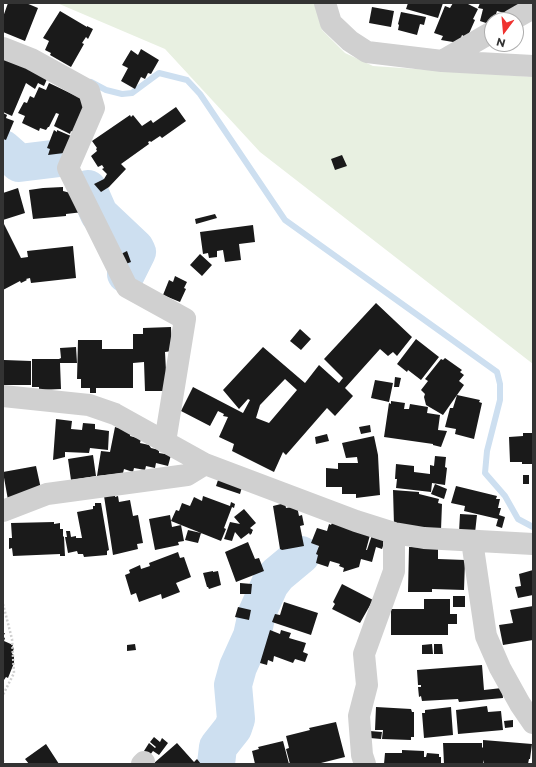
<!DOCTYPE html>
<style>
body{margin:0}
#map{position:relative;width:536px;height:767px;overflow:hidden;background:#fff;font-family:Montserrat,sans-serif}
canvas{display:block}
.frame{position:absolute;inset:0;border:4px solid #333;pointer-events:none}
.north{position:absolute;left:484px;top:12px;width:40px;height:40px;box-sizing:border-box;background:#fff;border:1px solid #adadad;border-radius:50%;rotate:196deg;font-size:11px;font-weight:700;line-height:16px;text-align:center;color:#333}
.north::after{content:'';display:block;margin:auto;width:14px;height:18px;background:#ef322f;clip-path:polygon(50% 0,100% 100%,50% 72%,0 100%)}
</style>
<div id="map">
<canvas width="536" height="767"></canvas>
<div class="frame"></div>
<div class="north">N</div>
</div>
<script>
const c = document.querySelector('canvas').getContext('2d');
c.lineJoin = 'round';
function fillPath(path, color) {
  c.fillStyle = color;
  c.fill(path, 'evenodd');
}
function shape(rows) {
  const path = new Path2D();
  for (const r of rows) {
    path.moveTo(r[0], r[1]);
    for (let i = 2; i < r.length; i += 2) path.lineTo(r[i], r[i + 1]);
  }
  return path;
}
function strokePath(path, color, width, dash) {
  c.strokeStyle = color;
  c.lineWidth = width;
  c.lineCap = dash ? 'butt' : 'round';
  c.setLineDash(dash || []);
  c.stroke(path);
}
fillPath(shape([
 [57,3,316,3,322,30,345,53,373,66,533,77,533,364,260,152,165,49]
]), '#e8f0e1');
strokePath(shape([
 [91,82,106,90,122,94,132,93,159,73,187,80,200,94,285,220,497,372,500,384,500,400,487,451,485,473,505,496,518,519,533,527]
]), '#cddff0', 6);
strokePath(shape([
 [3,149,19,163,60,158],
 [88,189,99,214,135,248,137,252,126,274],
 [216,764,218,747,233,728,236,719,233,685,238,667,252,636,257,613,270,584,277,575,301,555]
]), '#cddff0', 38);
fillPath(shape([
 [8,3,26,3,38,8,25,41,3,32,3,17],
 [408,3,443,3,438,18,406,9],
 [453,3,469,3,468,4,478,9,473,19,475,20,467,38,462,35,459,43,441,40,443,36,434,33,445,6,450,8],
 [480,3,523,3,508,14,497,11,494,20,492,20,492,25,480,21,483,9,478,8],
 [372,7,394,11,391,27,369,23],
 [60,11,87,27,87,26,93,29,88,39,86,37,82,43,84,44,71,67,50,55,51,53,45,50,49,41,43,38],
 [401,12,426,17,424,25,420,24,417,35,398,30,399,25,398,24],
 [141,49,159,60,151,74,148,73,145,79,141,77,135,89,121,81,128,68,122,65,131,50,138,55],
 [3,56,47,79,44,86,38,83,35,89,26,83,12,116,3,112],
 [49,83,87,101,73,132,71,131,70,134,54,126,59,114,56,113,49,127,48,127,46,130,40,128,39,131,22,123,25,116,18,113,24,102,27,103,30,96,34,98,39,87,46,90],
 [176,107,186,121,162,138,160,136,151,142,150,141,148,142,149,144,121,164,126,169,109,187,101,192,94,184,104,179,107,174,102,169,104,168,102,165,98,167,91,156,97,151,96,149,97,148,92,141,130,115,131,117,133,115,142,126,151,120,153,123],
 [3,113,7,115,6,118,14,121,6,140,3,139],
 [54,130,57,132,57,130,71,136,64,153,48,155,50,149,47,148],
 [342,155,347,166,335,170,331,159],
 [63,187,63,191,78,195,83,212,66,214,66,216,33,219,29,190,43,188],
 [18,188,25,213,3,220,3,193],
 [215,214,217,218,196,224,195,219],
 [3,222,21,258,28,257,27,251,73,246,76,278,31,283,30,278,26,279,27,280,21,283,20,281,3,290],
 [253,225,255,242,239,244,241,260,225,262,223,250,217,251,217,257,209,258,208,253,203,254,200,232],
 [127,251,131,262,123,265,119,255],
 [200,254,212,265,202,276,190,265],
 [175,276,187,282,184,288,186,289,180,302,163,295,169,280,173,282],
 [376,303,412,337,397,356,393,352,388,356,380,349,345,388,353,396,335,416,327,408,286,455,283,452,274,472,232,451,234,444,219,437,228,417,223,416,224,414,218,411,210,426,181,411,193,387,243,413,250,400,248,399,239,409,223,390,263,347,305,383,319,365,339,383,343,378,324,359],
 [285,379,297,390,269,423,256,418,260,405],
 [171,327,172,351,165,352,167,391,145,391,144,362,133,363,133,388,96,388,96,393,90,393,90,388,81,388,81,379,77,379,78,340,102,340,102,349,133,349,133,334,143,334,143,328],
 [300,329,311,339,301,350,290,341],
 [416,339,439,357,421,380,408,370,407,372,397,364],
 [76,347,77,363,60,363,61,389,39,390,39,387,32,387,32,359,59,359,61,358,60,348],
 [445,358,462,370,460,372,464,375,459,381,464,385,457,395,480,400,479,402,482,403,474,439,455,434,456,429,445,427,450,408,453,408,457,395,443,415,426,405,424,397,425,394,421,390,428,381,425,379,441,359,443,360],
 [4,360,31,361,31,385,3,385],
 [395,377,401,378,399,387,394,387],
 [375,380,393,383,389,402,371,398],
 [391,401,405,403,404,409,409,409,410,404,428,407,427,413,440,415,438,430,447,431,441,447,433,445,433,444,384,437,389,403,391,404],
 [56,419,72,421,71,429,82,430,83,423,95,424,95,429,109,431,108,450,90,448,89,453,65,452,65,457,53,460],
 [370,425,371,432,361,434,359,427],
 [115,427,131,431,130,436,141,439,140,443,149,445,151,448,159,450,159,453,171,455,168,466,156,463,155,468,146,466,145,470,134,468,133,472,124,469,123,473,97,476,101,451,110,452],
 [523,433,533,433,533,464,522,464,522,462,510,462,509,437,523,436],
 [327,434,329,441,316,444,315,437],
 [374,436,378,455,380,495,356,498,356,494,342,494,342,487,326,487,326,468,338,469,338,463,358,463,357,457,346,458,342,443],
 [93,455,96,476,71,480,68,459],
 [435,456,446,457,445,467,447,468,445,485,432,483,431,492,396,488,397,479,395,479,396,464,414,466,414,472,430,474,430,465,434,466],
 [36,466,41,489,8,500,3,472],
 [523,475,529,475,529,484,523,484],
 [218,480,242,487,240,494,216,486],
 [435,484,447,489,444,499,431,494],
 [456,486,497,496,496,499,500,499,498,508,501,508,499,515,505,517,502,528,496,526,498,519,464,511,465,506,451,503],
 [393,490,419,492,419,494,439,499,438,503,442,504,441,530,394,525],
 [115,494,115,497,118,496,119,502,130,500,133,516,138,515,143,543,137,544,138,549,113,555,104,496],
 [203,496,230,506,231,502,235,504,234,508,232,507,224,528,226,529,221,541,171,521,172,527,181,525,184,541,178,542,179,545,155,550,149,519,170,515,171,521,176,510,179,511,182,503,190,506,194,497,202,501],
 [95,503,101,503,109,550,107,551,107,555,84,557,83,554,78,554,77,551,68,553,65,537,67,537,66,531,70,531,71,537,76,536,76,538,82,538,77,512,93,509,93,506,95,506],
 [285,503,286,508,297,506,299,516,302,515,304,525,300,526,304,546,282,550,280,549,273,506],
 [244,509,256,523,250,528,253,530,252,532,252,533,250,535,249,533,241,539,235,532,232,541,224,539,230,522,240,524,234,517],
 [460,514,477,515,475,533,459,532],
 [54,522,54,524,60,523,60,529,63,529,63,536,64,537,65,556,60,556,60,554,13,556,12,548,9,549,9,538,12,538,11,523],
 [332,523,370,535,366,550,367,550,372,535,389,541,383,546,382,549,376,547,372,562,361,559,359,567,343,572,344,568,339,566,340,564,330,561,328,567,316,563,318,555,316,554,319,546,311,543,317,528,327,531,329,524,331,525],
 [188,530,201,533,198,543,185,540],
 [248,542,255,559,259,558,264,571,236,582,225,552],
 [409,547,438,548,438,559,465,560,464,590,432,589,432,592,408,592],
 [178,552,180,558,184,557,191,577,176,583,180,592,162,599,161,594,139,602,136,593,131,595,125,575,130,573,129,570,140,565,141,569,150,566,149,563],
 [533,570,533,595,518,598,515,587,521,586,519,574],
 [213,571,213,572,218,571,221,585,209,589,208,587,207,587,203,573],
 [240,583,252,584,251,594,240,594],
 [342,584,373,600,360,623,332,609,335,604,333,602],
 [453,596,465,596,465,607,453,607],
 [424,599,450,599,450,614,457,614,457,624,448,624,448,635,391,635,391,609,424,609],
 [284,602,318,613,311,635,272,622,275,614,280,615],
 [533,606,533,640,503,645,499,625,513,623,510,610],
 [238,607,251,610,249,620,235,617],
 [270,630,280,634,281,630,291,633,289,638,306,643,303,652,308,654,305,662,295,659,293,663,274,656,273,662,268,660,267,665,260,663],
 [3,633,5,633,3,637,5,638,4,641,13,645,12,647,14,648,12,654,14,655,14,663,8,678,6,677,4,680,3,680],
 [135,644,136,650,127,651,127,645],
 [432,644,433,654,422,654,422,645],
 [434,644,442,644,443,654,434,654],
 [482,665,484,690,502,688,503,698,459,702,458,699,422,701,421,696,419,697,418,687,421,687,421,685,418,685,417,670],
 [487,706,488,712,501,711,503,730,458,734,456,710],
 [376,707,411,709,412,712,414,712,414,737,411,737,411,740,382,739,383,730,375,730],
 [451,707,453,735,424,738,422,713,425,713,425,710],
 [513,720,513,727,505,728,504,721],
 [336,722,345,757,317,764,290,764,286,749,289,748,286,736,310,730,309,728],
 [370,731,382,732,381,739,370,738],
 [154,737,160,742,162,738,168,743,159,755,153,751,150,755,144,751,149,743,155,748,156,747,150,742],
 [483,740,532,744,530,759,529,759,528,764,484,764,483,760,483,764,444,764,443,743,482,743,482,747,483,748],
 [283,741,289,764,255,764,252,751,259,749,258,747],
 [177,743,194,762,197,759,201,764,153,764],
 [46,744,59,764,29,764,25,759],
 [402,750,424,751,424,757,426,757,427,753,439,754,439,757,441,757,441,764,384,764,385,753,402,753]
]), '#1a1a1a');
strokePath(shape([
 [3,604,12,639,14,673,3,695],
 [3,760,4,764]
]), '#d0d0d0', 2.5, [2, 2]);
strokePath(shape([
 [325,3,331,23,350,41,367,52,442,61,533,66],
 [512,20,533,8],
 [3,48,31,59,89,91,94,108,68,168,127,287,185,319,165,442],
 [442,61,492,32],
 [3,396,89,405,115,414,205,464,356,521,394,533,424,538,533,544],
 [3,511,47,494,187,475,205,464],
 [472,541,486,636,500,668,520,704,533,723],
 [142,764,144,762],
 [365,764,362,755,359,716,367,685,364,654,394,571,394,533]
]), '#d0d0d0', 22);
</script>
